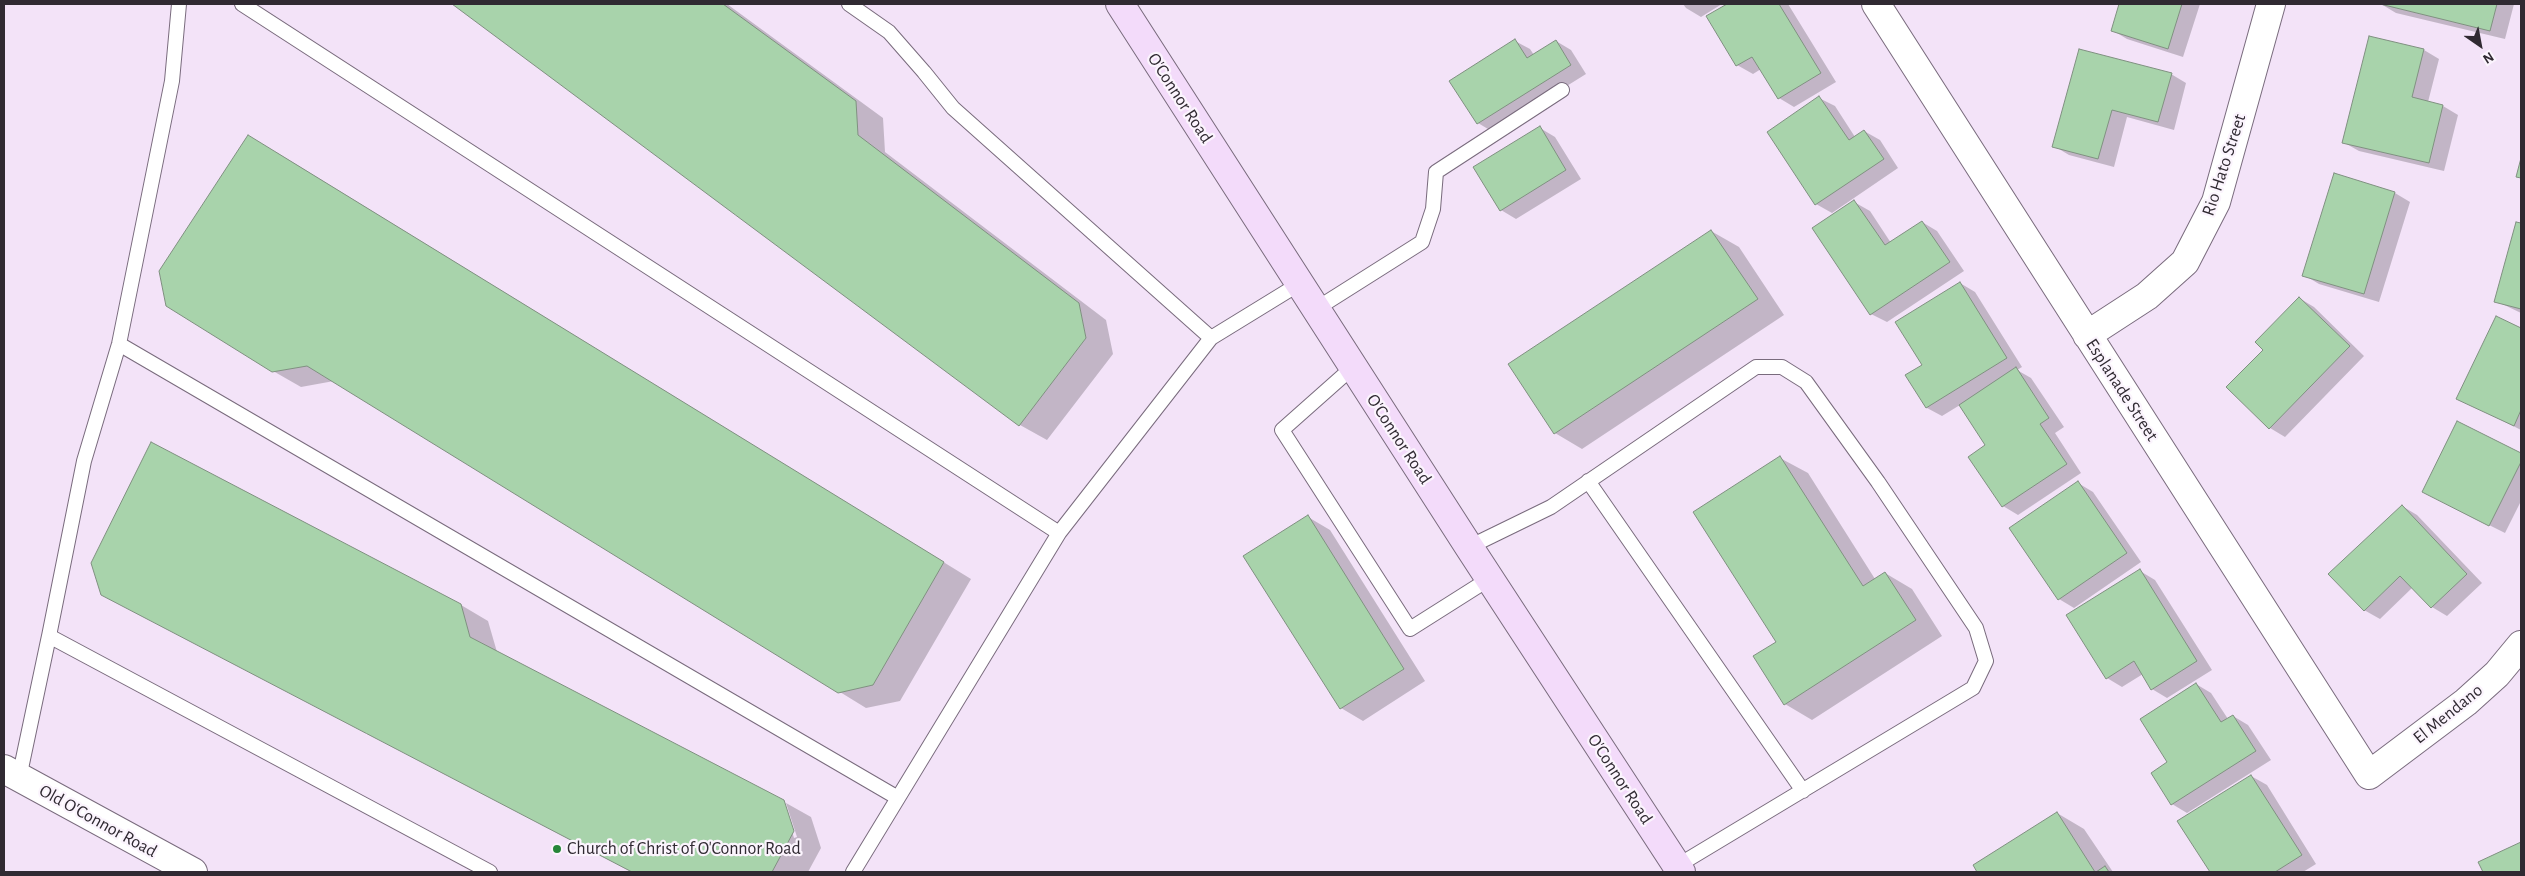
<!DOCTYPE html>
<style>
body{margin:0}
#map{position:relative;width:2525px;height:876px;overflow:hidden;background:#f3e3f8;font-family:"Alegreya Sans",sans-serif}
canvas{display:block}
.frame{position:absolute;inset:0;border:5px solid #302a32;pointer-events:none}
.north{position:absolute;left:2455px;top:20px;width:50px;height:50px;-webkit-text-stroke:4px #fbf4fd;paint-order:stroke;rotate:147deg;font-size:14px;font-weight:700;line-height:20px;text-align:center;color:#302a32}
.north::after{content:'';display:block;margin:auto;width:18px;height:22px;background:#302a32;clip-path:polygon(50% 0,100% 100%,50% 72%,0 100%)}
</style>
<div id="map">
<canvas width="2525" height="876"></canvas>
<div class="frame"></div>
<div class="north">N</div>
</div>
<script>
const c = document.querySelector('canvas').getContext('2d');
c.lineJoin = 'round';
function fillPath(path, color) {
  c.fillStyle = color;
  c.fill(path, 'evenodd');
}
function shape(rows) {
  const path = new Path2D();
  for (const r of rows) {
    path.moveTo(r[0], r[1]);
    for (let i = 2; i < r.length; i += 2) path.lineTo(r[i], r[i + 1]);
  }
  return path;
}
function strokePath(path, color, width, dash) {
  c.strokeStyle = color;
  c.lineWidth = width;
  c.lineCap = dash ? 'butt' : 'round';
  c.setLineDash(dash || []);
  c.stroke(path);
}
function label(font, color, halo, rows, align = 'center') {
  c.font = font + ' "Alegreya Sans",sans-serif';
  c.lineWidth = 4.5;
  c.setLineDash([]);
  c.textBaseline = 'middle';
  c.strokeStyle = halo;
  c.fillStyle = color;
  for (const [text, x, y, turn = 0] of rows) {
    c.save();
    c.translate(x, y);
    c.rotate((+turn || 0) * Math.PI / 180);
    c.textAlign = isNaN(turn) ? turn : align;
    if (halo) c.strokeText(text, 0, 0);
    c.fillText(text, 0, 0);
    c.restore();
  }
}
fillPath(shape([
 [454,4,727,4,883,118,885,152,1106,320,1113,354,1047,440,1020,425],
 [1683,4,1722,4,1701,17,1686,8],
 [1729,4,1788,4,1836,82,1794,107,1779,98,1761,69,1753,74,1737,65,1707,17],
 [2120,4,2200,4,2183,57,2127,39,2112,30],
 [2381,4,2514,4,2505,39,2396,13],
 [1515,41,1530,49,1534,55,1556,41,1571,50,1586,74,1493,132,1478,123,1451,82],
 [2080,50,2171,74,2186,83,2174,130,2127,117,2114,167,2069,155,2054,146],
 [2424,50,2439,59,2428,102,2443,106,2458,115,2444,171,2359,151,2343,142],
 [1819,98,1835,106,1855,137,1864,131,1880,140,1898,168,1832,213,1816,204],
 [1540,128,1555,137,1581,179,1516,219,1501,210],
 [276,152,971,579,900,701,866,708,334,381,301,387,273,371],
 [2395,193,2410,202,2379,302,2319,284,2304,275],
 [1854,202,1870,211,1891,243,1922,222,1937,231,1964,271,1887,322,1871,314],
 [2516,223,2521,224,2521,313,2496,301],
 [1711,231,1739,247,1784,315,1582,449,1555,433],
 [1960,283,1975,292,2022,367,2017,370,2031,378,2064,427,2055,433,2081,473,2018,515,2003,506,1987,445,1960,405,1942,416,1927,408,1923,365],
 [2299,298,2314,307,2364,356,2285,437,2270,428,2228,387,2264,350],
 [2496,318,2521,330,2521,430,2458,398],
 [2457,423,2521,455,2521,501,2505,533,2439,500],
 [1780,458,1808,473,1875,579,1885,573,1912,589,1942,636,1812,720,1785,704,1777,642],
 [2078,483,2093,492,2141,562,2074,608,2059,599],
 [2402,506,2417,515,2482,583,2447,616,2432,607,2413,587,2380,619,2364,610],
 [1308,517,1330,530,1425,681,1363,721,1341,708],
 [2140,571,2155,580,2212,670,2167,698,2152,689,2143,674,2122,687,2107,678],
 [102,594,461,605,488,621,497,652,783,801,794,838,797,837,786,803,811,817,821,848,808,872,632,872],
 [2196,684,2211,693,2228,719,2233,716,2248,725,2271,760,2187,813,2172,804,2169,762],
 [2251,776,2267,785,2316,864,2303,872,2211,872,2179,822],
 [2057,813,2084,829,2113,872,1979,872,1975,866],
 [2521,844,2521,872,2485,872,2480,862]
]), '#0003');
const building = shape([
 [452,4,723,4,856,101,858,135,1079,303,1086,338,1019,426,452,4],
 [1727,4,1779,4,1821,73,1778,99,1752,57,1736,66,1706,16,1727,4],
 [2119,4,2182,4,2168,49,2111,31,2119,4],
 [2380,4,2497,4,2490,31,2380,4],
 [2369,36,2424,49,2412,97,2443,105,2429,163,2342,143,2369,36],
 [1515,39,1527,58,1556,40,1571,65,1477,124,1449,81,1515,39],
 [2079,49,2172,73,2158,122,2112,110,2098,159,2052,147,2079,49],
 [1819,96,1849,140,1864,130,1884,159,1815,205,1767,132,1819,96],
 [1540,126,1566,170,1500,211,1473,167,1540,126],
 [248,135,944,562,873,685,838,693,307,366,272,372,166,306,159,271,248,135],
 [2521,158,2521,178,2516,177,2521,158],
 [2334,173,2395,192,2364,294,2302,276,2334,173],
 [1854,200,1885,245,1922,221,1950,262,1870,315,1812,228,1854,200],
 [2516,222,2521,223,2521,309,2494,302,2516,222],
 [1711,230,1758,299,1554,434,1508,364,1711,230],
 [1960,282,2007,358,1926,408,1905,375,1922,365,1895,322,1960,282],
 [2299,297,2350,346,2269,429,2226,387,2263,350,2255,342,2299,297],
 [2496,316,2521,328,2521,410,2514,426,2456,399,2496,316],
 [2016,367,2049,418,2040,424,2067,464,2002,507,1968,457,1985,445,1959,405,2016,367],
 [2457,421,2521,453,2521,462,2489,526,2422,492,2457,421],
 [151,442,461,604,470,637,784,800,794,831,772,872,632,872,101,595,91,563,151,442],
 [1780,456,1863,586,1885,572,1916,620,1784,705,1753,656,1776,642,1693,512,1780,456],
 [2078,481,2127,553,2058,600,2009,528,2078,481],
 [2402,505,2467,574,2431,608,2400,576,2364,611,2328,574,2402,505],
 [1308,515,1404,669,1340,709,1243,556,1308,515],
 [2140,569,2197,661,2151,690,2134,661,2106,679,2066,615,2140,569],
 [2196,683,2221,722,2233,715,2256,751,2171,805,2151,773,2167,762,2140,719,2196,683],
 [2251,775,2302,855,2275,872,2210,872,2177,821,2251,775],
 [2057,812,2095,872,1977,872,1973,865,2057,812],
 [2521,842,2521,872,2483,872,2478,862,2521,842],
 [2105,866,2109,872,2096,872,2105,866]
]);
fillPath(building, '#a8d3ab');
strokePath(building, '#7f9080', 1);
const lane = shape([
 [179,4,172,81,119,344,84,461,49,636,490,872],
 [242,4,1059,533],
 [849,4,889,32,924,72,953,108,1211,338],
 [1316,309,1422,242,1433,209,1436,172,1562,90],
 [119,344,898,798],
 [1353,367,1282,430,1410,629,1489,579],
 [1588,481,1803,791],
 [1469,547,1551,507,1756,367,1782,367,1806,382,1878,482,1976,628,1986,661,1973,688,1677,866],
 [19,778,49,636],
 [853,872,1059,533,1211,338,1299,284]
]);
const street = shape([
 [1876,4,2369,775,2466,702,2497,674,2521,645],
 [2087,335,2147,296,2185,262,2216,202,2271,4],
 [4,769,193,872]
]);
const secondary = shape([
 [1120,4,1469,547,1681,872]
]);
strokePath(lane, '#796b7d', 16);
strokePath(street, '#796b7d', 30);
strokePath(secondary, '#796b7d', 30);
strokePath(lane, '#fff', 14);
strokePath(street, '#fff', 28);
strokePath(secondary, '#f3dbfa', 28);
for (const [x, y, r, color] of [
 [557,849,5,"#268639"]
]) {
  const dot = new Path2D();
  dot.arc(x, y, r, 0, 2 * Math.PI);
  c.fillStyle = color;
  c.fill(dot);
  strokePath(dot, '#fbf4fd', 2);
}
label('18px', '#302a32', '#fbf4fd', [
 ["O'Connor Road",1180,98,57],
 ["Rio Hato Street",2224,165,-72],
 ["Esplanade Street",2122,390,57],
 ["O'Connor Road",1399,439,57],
 ["El Mendano",2448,714,-39],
 ["O'Connor Road",1620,779,57],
 ["Old O'Connor Road",98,821,29]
]);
label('18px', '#302a32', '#fbf4fd', [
 ["Church of Christ of O'Connor Road",567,849]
], 'left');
</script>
